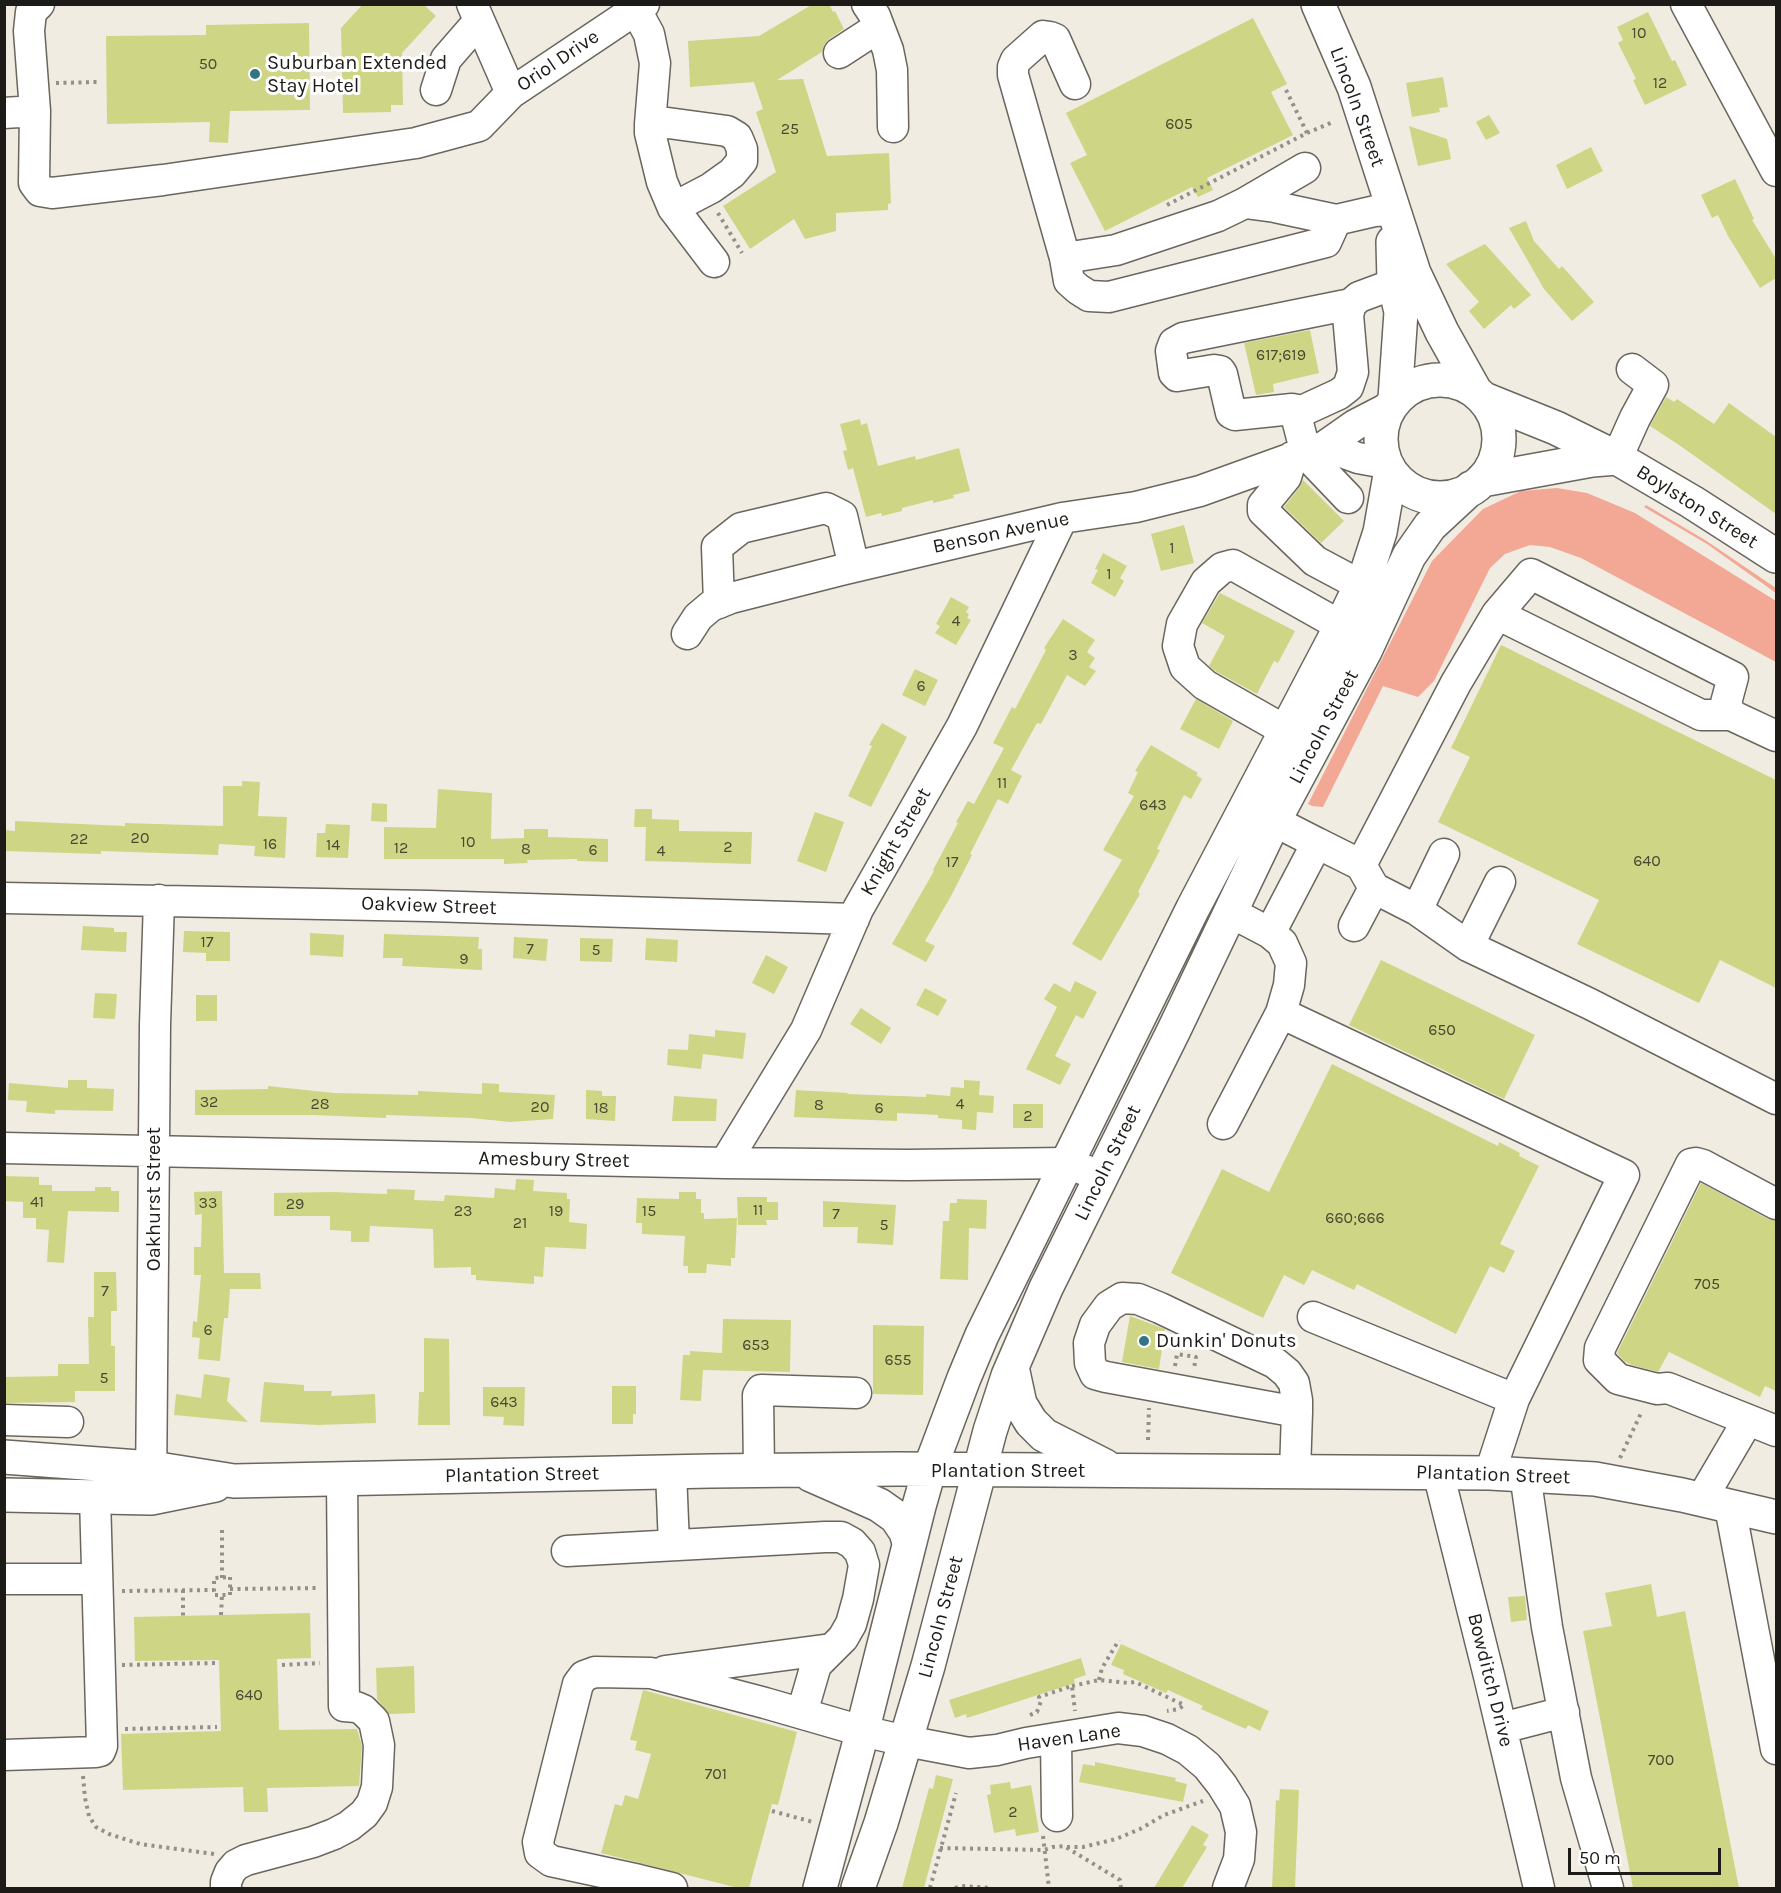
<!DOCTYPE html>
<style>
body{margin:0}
#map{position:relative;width:1781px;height:1893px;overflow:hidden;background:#f0ece2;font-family:Karla,sans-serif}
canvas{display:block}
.frame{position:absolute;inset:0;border:6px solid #1c1b17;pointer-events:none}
.scale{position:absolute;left:1568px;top:1848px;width:153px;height:27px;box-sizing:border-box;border:3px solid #1c1b17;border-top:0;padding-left:8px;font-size:18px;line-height:21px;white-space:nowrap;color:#1c1b17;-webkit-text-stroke:4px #fff;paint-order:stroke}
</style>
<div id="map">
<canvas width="1781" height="1893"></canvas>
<div class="frame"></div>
<div class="scale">50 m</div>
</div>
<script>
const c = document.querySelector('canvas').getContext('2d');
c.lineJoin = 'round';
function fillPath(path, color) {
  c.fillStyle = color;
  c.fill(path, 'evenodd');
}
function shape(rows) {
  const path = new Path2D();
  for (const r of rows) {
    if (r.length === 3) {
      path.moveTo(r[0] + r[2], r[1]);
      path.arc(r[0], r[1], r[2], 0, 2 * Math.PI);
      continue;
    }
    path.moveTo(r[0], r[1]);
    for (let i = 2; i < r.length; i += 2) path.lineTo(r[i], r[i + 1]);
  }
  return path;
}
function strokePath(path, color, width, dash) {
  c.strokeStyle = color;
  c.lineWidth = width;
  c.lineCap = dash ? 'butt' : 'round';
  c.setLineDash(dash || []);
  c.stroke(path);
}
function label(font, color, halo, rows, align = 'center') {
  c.font = font + ' Karla,sans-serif';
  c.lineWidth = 6;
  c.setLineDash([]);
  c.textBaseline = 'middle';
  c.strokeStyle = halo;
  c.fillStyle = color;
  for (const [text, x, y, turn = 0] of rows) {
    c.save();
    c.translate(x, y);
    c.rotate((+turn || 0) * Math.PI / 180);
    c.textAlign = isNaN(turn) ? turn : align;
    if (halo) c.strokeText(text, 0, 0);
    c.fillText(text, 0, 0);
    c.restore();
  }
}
fillPath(shape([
 [1557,488,1587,493,1635,513,1776,601,1776,662,1581,558,1550,547,1530,545,1505,554,1490,568,1434,681,1418,697,1383,686,1323,807,1312,806,1308,804,1432,561,1483,509,1521,491],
 [1646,505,1705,540,1776,588,1776,593,1707,544,1644,507]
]), '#f3a795');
fillPath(shape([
 [363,4,423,4,436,16,402,53,403,105,391,105,391,112,343,113,341,28],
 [813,4,829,4,833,12,835,11,844,29,829,39,824,45,822,52,777,80,803,79,827,156,889,153,891,203,888,204,888,210,836,213,836,231,805,239,794,219,750,249,723,206,776,172,756,112,763,109,754,82,690,87,688,41,759,36],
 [1648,12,1672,61,1675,60,1687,85,1645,105,1633,80,1636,79,1618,43,1623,40,1617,27],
 [1253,18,1287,84,1271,92,1293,135,1207,178,1213,190,1198,197,1192,187,1105,231,1070,163,1087,155,1066,113],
 [309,23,310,110,230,111,228,143,209,142,210,122,107,124,106,36,206,35,206,25],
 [1443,77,1448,107,1439,108,1440,112,1412,117,1406,83],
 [1489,115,1500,133,1486,140,1476,122],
 [1409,126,1447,139,1451,159,1418,166],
 [1591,147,1603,171,1567,189,1556,165],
 [1735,179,1754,219,1752,220,1776,259,1776,278,1760,288,1728,236,1718,215,1712,218,1701,195],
 [1526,221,1534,241,1559,269,1562,266,1594,302,1572,321,1544,289,1509,228],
 [1485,244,1531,295,1514,309,1511,305,1484,329,1469,311,1479,302,1446,264],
 [1310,330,1319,373,1273,384,1274,392,1256,395,1244,343],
 [1666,397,1674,402,1677,399,1714,424,1729,403,1776,437,1776,514,1682,447,1650,426],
 [860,419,861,425,867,423,878,466,915,456,916,460,959,448,970,491,953,495,954,498,933,503,933,500,902,508,902,511,882,516,881,513,866,517,853,468,848,470,843,451,847,450,840,424],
 [1303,480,1344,521,1321,543,1284,507,1299,488],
 [1184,525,1194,563,1161,571,1151,534],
 [1103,553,1127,566,1120,578,1124,581,1115,597,1091,583,1098,570,1095,569],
 [1220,593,1295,631,1278,663,1274,661,1257,694,1215,671,1209,666,1225,636,1202,623],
 [951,597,969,607,966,612,969,614,967,618,971,620,956,645,935,633,940,626,936,624],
 [1063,619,1095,640,1087,652,1095,658,1089,667,1096,671,1085,686,1067,675,1041,724,1037,723,1011,770,1022,776,1008,804,998,799,970,854,972,855,951,896,925,941,935,946,926,962,892,944,934,871,933,870,958,823,956,822,968,801,974,804,1004,748,993,743,1012,707,1015,709,1046,650,1044,648],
 [1501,645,1776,780,1776,988,1720,960,1699,1003,1577,944,1599,900,1438,822,1470,757,1451,748],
 [915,669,938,680,925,706,902,695],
 [1196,699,1233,721,1219,749,1180,729],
 [882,723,907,737,871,807,848,796,872,746,869,745],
 [1151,745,1198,773,1196,775,1202,779,1191,799,1184,795,1157,849,1160,850,1138,892,1140,894,1101,961,1072,944,1122,860,1103,850,1134,796,1128,793,1138,772,1135,771],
 [242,781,260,782,258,816,287,817,285,858,254,856,255,846,219,844,218,855,101,851,101,854,4,851,4,830,15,831,15,821,125,826,125,823,223,826,223,786,242,786],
 [438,789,492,793,491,839,524,838,524,829,548,829,548,837,608,839,608,862,577,861,577,859,527,860,528,863,504,864,504,859,384,859,384,827,436,828],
 [372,803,387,804,387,822,371,821],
 [635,809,652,809,652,819,679,820,679,831,752,832,751,864,645,861,646,827,634,827],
 [815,812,844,822,826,872,797,861],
 [326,824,350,825,348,858,316,857,317,833,325,833],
 [83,926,114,928,114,932,127,932,126,952,81,950],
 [184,931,230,932,230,961,206,961,206,953,183,952],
 [310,933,344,935,343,957,310,955],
 [384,934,479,937,478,949,482,949,482,970,402,966,403,958,383,958],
 [514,937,548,939,546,961,513,958],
 [580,938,613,939,612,962,580,961],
 [646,938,678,940,677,962,645,960],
 [766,955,788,967,774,994,752,983],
 [1381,960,1535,1035,1504,1099,1349,1025],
 [1075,981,1097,992,1083,1019,1076,1015,1055,1056,1071,1064,1060,1085,1026,1069,1057,1007,1044,999,1054,983,1070,992],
 [925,988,947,1000,938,1016,916,1005],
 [95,993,117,994,115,1019,93,1018],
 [196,995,217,995,217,1021,196,1021],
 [861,1008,891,1028,881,1044,850,1024],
 [715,1030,746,1033,743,1059,703,1054,701,1069,667,1065,668,1049,688,1050,689,1034,715,1037],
 [1332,1064,1498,1146,1499,1142,1520,1153,1519,1156,1539,1166,1500,1244,1515,1251,1504,1273,1490,1266,1456,1334,1357,1284,1354,1290,1312,1270,1304,1285,1284,1275,1263,1318,1171,1273,1222,1169,1269,1192],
 [68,1080,87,1080,87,1088,114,1089,113,1111,55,1110,55,1114,26,1112,27,1101,8,1100,9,1083,68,1088],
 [964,1080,980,1081,979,1095,994,1096,993,1113,977,1112,976,1130,962,1129,962,1120,938,1118,938,1115,897,1113,897,1121,794,1117,796,1090,848,1093,847,1094,926,1097,926,1094,950,1096,951,1087,964,1088],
 [482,1083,499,1084,499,1092,555,1095,553,1119,510,1122,471,1118,386,1115,386,1118,314,1115,195,1115,195,1090,268,1089,268,1086,334,1093,418,1095,418,1091,482,1094],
 [586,1090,602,1091,602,1096,616,1096,615,1121,586,1119],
 [674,1096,717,1099,716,1121,672,1121],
 [1013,1104,1043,1104,1043,1128,1013,1128],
 [4,1176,39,1177,39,1185,52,1185,52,1191,95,1191,95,1187,111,1187,111,1191,119,1191,119,1212,68,1211,64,1263,47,1262,49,1230,36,1229,36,1218,23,1218,23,1202,4,1201],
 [516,1179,534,1180,533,1191,567,1193,567,1199,570,1199,569,1222,587,1224,586,1249,545,1247,543,1277,534,1276,534,1284,476,1280,476,1275,471,1275,471,1267,434,1268,433,1229,370,1226,369,1242,351,1242,351,1231,330,1230,330,1216,274,1216,274,1193,331,1192,387,1194,387,1189,415,1190,414,1200,444,1201,445,1195,494,1198,495,1188,515,1190],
 [1701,1183,1768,1219,1776,1221,1776,1391,1765,1386,1760,1397,1669,1352,1658,1372,1632,1365,1624,1361,1617,1353],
 [222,1191,224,1273,260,1273,261,1289,230,1289,228,1318,224,1318,220,1361,198,1359,200,1338,192,1337,193,1321,197,1322,201,1275,194,1275,194,1247,201,1247,202,1214,195,1215,194,1192],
 [679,1192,696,1192,696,1199,701,1199,701,1213,704,1213,704,1219,737,1218,735,1258,731,1258,731,1266,707,1264,706,1273,688,1273,688,1266,683,1266,685,1236,642,1234,642,1223,636,1223,637,1198,679,1199],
 [737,1197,767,1197,767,1202,778,1202,778,1220,766,1220,767,1225,738,1225],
 [957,1199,987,1200,986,1229,969,1228,968,1280,940,1279,943,1221,949,1221,950,1203,957,1203],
 [823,1201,896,1205,893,1245,857,1243,858,1227,823,1227],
 [94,1272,116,1272,117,1311,111,1311,111,1346,115,1346,115,1391,75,1391,75,1402,4,1403,4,1377,58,1376,58,1364,89,1364,88,1317,94,1317],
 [1130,1316,1165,1329,1159,1369,1122,1362],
 [723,1319,791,1320,790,1372,703,1370,701,1401,680,1400,683,1355,690,1355,690,1351,722,1353],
 [873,1325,924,1326,923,1395,873,1394],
 [424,1338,449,1339,450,1425,418,1425,419,1392,424,1392],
 [204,1374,230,1378,227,1401,248,1422,174,1415,176,1394,201,1398],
 [264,1382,304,1385,304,1391,332,1391,331,1396,375,1394,376,1423,318,1425,260,1422],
 [612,1386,636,1386,636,1414,633,1414,633,1424,612,1424],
 [483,1387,525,1387,524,1426,503,1425,504,1417,483,1416],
 [1651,1584,1657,1617,1685,1611,1739,1888,1633,1888,1583,1631,1612,1626,1605,1593],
 [1525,1596,1527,1620,1511,1622,1508,1597],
 [310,1613,311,1658,277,1659,279,1730,357,1729,362,1746,359,1786,267,1788,268,1812,244,1812,243,1787,123,1790,121,1734,221,1731,219,1660,135,1661,134,1617],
 [1121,1644,1269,1711,1260,1731,1248,1725,1246,1729,1201,1709,1203,1706,1168,1690,1166,1693,1123,1674,1124,1670,1111,1665],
 [1081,1658,1086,1675,1074,1679,1075,1683,967,1718,966,1714,955,1718,949,1700],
 [414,1666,415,1713,389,1714,377,1699,376,1668],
 [643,1690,797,1732,778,1805,772,1804,749,1888,738,1888,601,1853,615,1804,622,1806,625,1795,638,1799,651,1754,635,1750,637,1741,630,1740],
 [1095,1762,1176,1778,1175,1781,1187,1784,1183,1802,1079,1782,1083,1764,1095,1766],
 [936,1775,953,1779,924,1888,902,1888,929,1788,933,1789],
 [1010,1782,1011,1789,1031,1785,1039,1832,1016,1836,1015,1829,994,1833,987,1795,991,1794,990,1785],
 [1280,1789,1299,1790,1295,1888,1272,1888,1276,1800,1279,1801],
 [1192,1825,1209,1835,1203,1845,1207,1847,1182,1888,1154,1888]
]), '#ced685');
const minor = shape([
 [39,4,31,12,29,31,35,111,34,183,40,191,52,193,163,180,416,143,479,126,511,93,644,4],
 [472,4,511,93],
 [867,4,875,16,888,50,892,70,893,127],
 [1686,4,1776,171],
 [636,10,649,34,655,63,650,124,668,123,727,131,737,137,742,149,742,161,732,173,711,188,673,208],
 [839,53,879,27],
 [1075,84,1055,39,1050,37,1043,36,1016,60,1013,67,1013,75,1065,258,1116,250,1218,216,1245,203,1275,207,1336,220,1375,211,1392,210],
 [436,90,446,59,479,21],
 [4,113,35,111],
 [650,124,650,133,662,182,673,208,714,262],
 [1245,203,1305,168],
 [1065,258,1069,281,1078,289,1089,296,1109,297,1326,242,1336,220],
 [1302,411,1292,409,1235,415,1231,413,1222,374,1220,371,1214,370,1177,376,1174,373,1171,351,1174,343,1183,338,1351,304],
 [1292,457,1286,477,1263,505,1263,511,1315,561,1360,585],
 [1617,458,1635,418,1653,385,1632,369],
 [1385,463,1358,458,1325,446,1355,425,1386,409],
 [1348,498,1306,454,1297,419,1302,411,1339,394,1348,387,1353,372,1348,315,1351,304,1359,297,1394,284],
 [719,603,717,547,741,528,826,508,842,516,854,567],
 [1497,614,1531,574,1733,677,1726,703,1731,715],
 [687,634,698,617,711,606,731,598,841,570,1062,518,1136,507,1200,491,1325,446],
 [1286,731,1205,685,1185,667,1178,646,1182,624,1206,582,1222,568,1233,565,1341,626],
 [1317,843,1361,865,1374,888,1417,910,1468,946,1590,1004,1776,1099],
 [1361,865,1456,683,1497,614,1701,715,1731,715,1776,736],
 [4,898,429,906,854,919],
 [1417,910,1444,854],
 [1230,912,1270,933,1282,943,1291,963,1289,985,1281,1013,1624,1175,1514,1399,1490,1473],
 [1354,926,1374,888],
 [1270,933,1317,843,1274,821],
 [1468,946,1500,882],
 [1223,1124,1281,1013],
 [4,1148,725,1163,908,1165,1066,1163,1101,1176],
 [725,1163,806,1030,858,909,962,726,1062,518],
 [1776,1204,1703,1165,1696,1163,1691,1164,1600,1348,1599,1360,1618,1379,1657,1389,1668,1388,1776,1431],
 [1313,1317,1514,1399],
 [4,1420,68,1422],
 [759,1471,758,1395,761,1390,856,1393],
 [671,1472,674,1545],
 [1295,1472,1297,1412,1297,1400,1294,1383,1287,1373,1275,1363,1160,1308,1138,1299,1122,1298,1109,1306,1095,1325,1089,1343,1090,1363,1095,1374,1106,1377,1297,1412],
 [1438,1472,1489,1676,1539,1888],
 [1525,1474,1547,1627,1576,1778,1608,1888],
 [151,1491,155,1025,159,900],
 [1701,1500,1748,1420],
 [1730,1507,1776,1749],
 [567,1551,825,1537,841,1537,852,1543,860,1552,864,1565,858,1599,851,1624,843,1638,816,1665,802,1713],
 [4,1579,97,1579],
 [665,1671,831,1649],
 [1502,1728,1564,1712],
 [1056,1738,1057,1816],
 [4,1755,96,1752,100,1751,102,1746,95,1497],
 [226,1888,226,1882,230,1872,236,1865,246,1860,313,1842,334,1834,349,1826,364,1814,372,1803,377,1787,379,1745,374,1721,363,1710,356,1707,344,1706,342,1479],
 [672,1888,639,1880,551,1861,540,1853,538,1842,578,1684,584,1676,595,1672,651,1673,765,1703,862,1731,906,1741,969,1753,997,1750,1026,1743,1118,1728,1143,1731,1167,1739,1188,1750,1207,1766,1222,1785,1235,1806,1241,1832,1239,1859,1228,1888]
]);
const major = shape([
 [1318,4,1354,87,1414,273,1442,332,1474,389],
 [1393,242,1394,282,1401,312,1395,399],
 [1440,439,59],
 [1484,399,1556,428,1617,458,1692,502,1776,556],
 [1482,480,1592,460,1617,458],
 [1012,1367,1020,1404,1031,1422,1044,1435,1105,1466],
 [4,1457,152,1468,234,1481,711,1471,897,1469,1490,1473,1595,1479,1682,1495,1776,1517],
 [811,1475,879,1505,896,1517,906,1532,909,1543],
 [4,1495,151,1498,215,1485],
 [820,1888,858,1748,919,1506,929,1471,964,1378,982,1335,1193,908,1341,626,1367,572,1380,532,1390,475],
 [858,1888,881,1823,928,1666,990,1431,1008,1376,1046,1288,1174,1030,1274,821,1365,651,1409,556,1430,526,1471,488]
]);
strokePath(minor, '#6a665e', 33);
strokePath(major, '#6a665e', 36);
strokePath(shape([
 [56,83,97,82],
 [1286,90,1307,133],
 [1167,205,1307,133,1333,122],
 [718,213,742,253],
 [1175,1366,1177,1354,1196,1357,1194,1368],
 [1148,1440,1149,1408],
 [1620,1458,1642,1411],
 [230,1577,230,1595,214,1595,214,1578,230,1577],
 [222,1578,222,1527],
 [230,1589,320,1588],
 [183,1590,183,1616],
 [122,1591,214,1590],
 [221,1615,222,1595],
 [122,1665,215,1663],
 [282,1665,320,1663],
 [1099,1680,1102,1668,1119,1640],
 [1072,1686,1099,1680,1128,1683,1135,1682,1184,1705,1179,1709,1167,1711],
 [1030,1715,1037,1712,1041,1701,1039,1697,1072,1686,1075,1711],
 [125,1729,217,1727],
 [83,1776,85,1798,89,1816,96,1827,109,1834,140,1844,214,1854],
 [772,1811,813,1822],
 [1043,1836,1049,1888],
 [1067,1847,1083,1847,1116,1839,1140,1829,1164,1815,1203,1801],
 [940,1848,1044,1850,1053,1847,1064,1846,1120,1880,1121,1888],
 [930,1888,956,1793],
 [955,1888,962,1886,990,1888]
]), '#939088', 4, [3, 4.5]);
strokePath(minor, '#fff', 30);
strokePath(major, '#fff', 33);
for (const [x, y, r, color] of [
 [255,74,6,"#327486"],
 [1144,1341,6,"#327486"]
]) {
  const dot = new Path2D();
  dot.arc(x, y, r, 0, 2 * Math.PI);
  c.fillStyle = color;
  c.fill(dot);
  strokePath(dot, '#fff', 2);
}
label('16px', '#484a32', null, [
 ["10",1639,33],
 ["50",208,64],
 ["12",1660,83],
 ["605",1179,124],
 ["25",790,129],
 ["617;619",1281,355],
 ["1",1172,548],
 ["1",1109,574],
 ["4",956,621],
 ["3",1073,655],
 ["6",921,686],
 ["11",1002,783],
 ["643",1153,805],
 ["20",140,838],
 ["22",79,839],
 ["10",468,842],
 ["16",270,844],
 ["14",333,845],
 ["2",728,847],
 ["12",401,848],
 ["8",526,849],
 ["6",593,850],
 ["4",661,851],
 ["640",1647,861],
 ["17",952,862],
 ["17",207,942],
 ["7",530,949],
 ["5",596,950],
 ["9",464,959],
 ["650",1442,1030],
 ["32",209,1102],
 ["28",320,1104],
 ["4",960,1104],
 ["8",819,1105],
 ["20",540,1107],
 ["18",601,1108],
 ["6",879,1108],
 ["2",1028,1116],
 ["41",37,1202],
 ["33",208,1203],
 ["29",295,1204],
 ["11",758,1210],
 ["23",463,1211],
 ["19",556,1211],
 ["15",649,1211],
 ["7",836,1214],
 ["660;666",1355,1218],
 ["21",520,1223],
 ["5",884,1225],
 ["705",1707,1284],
 ["7",105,1291],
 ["6",208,1330],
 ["653",756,1345],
 ["655",898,1360],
 ["5",104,1378],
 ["643",504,1402],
 ["640",249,1695],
 ["700",1661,1760],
 ["701",716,1774],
 ["2",1013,1812]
]);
label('20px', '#1c1b17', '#fff', [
 ["Oriol Drive",558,61,-34],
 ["Lincoln Street",1357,107,70],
 ["Boylston Street",1697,507,32],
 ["Benson Avenue",1001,533,-12],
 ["Lincoln Street",1324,727,-62],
 ["Knight Street",896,842,-60],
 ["Oakview Street",429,906,2],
 ["Amesbury Street",554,1160,1],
 ["Lincoln Street",1108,1163,-64],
 ["Oakhurst Street",154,1199,-90],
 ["Plantation Street",1008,1471],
 ["Plantation Street",522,1475,-1],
 ["Plantation Street",1493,1475,2],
 ["Lincoln Street",941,1617,-75],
 ["Bowditch Drive",1490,1680,76],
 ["Haven Lane",1069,1738,-8]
]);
label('20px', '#1c1b17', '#fff', [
 ["Suburban Extended",267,63],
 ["Stay Hotel",267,86],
 ["Dunkin' Donuts",1156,1341]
], 'left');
</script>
